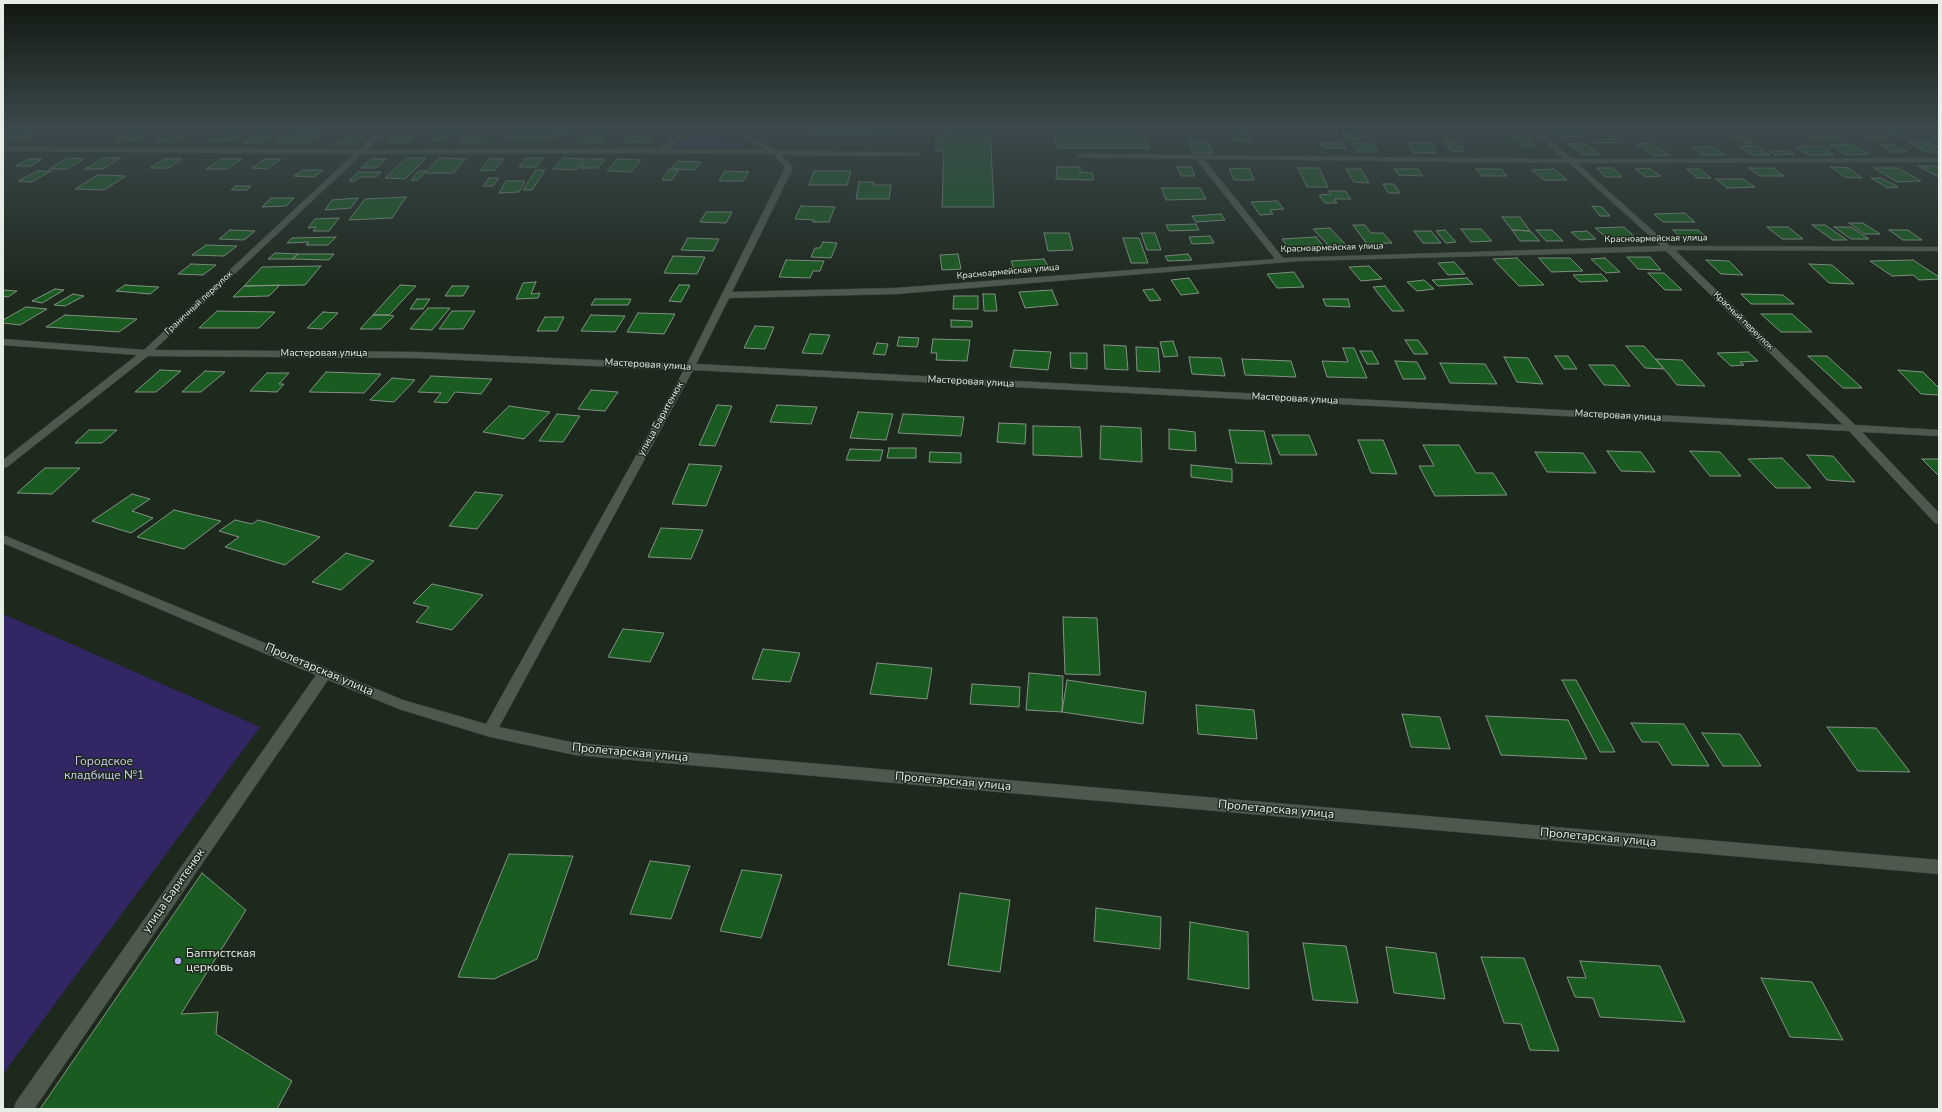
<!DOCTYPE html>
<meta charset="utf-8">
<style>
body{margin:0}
#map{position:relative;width:1942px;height:1112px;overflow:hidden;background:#1e291e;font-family:"Nunito Sans",sans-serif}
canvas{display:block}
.frame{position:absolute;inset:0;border:4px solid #e6ede6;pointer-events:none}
</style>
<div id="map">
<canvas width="1942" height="1112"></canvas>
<div class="frame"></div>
</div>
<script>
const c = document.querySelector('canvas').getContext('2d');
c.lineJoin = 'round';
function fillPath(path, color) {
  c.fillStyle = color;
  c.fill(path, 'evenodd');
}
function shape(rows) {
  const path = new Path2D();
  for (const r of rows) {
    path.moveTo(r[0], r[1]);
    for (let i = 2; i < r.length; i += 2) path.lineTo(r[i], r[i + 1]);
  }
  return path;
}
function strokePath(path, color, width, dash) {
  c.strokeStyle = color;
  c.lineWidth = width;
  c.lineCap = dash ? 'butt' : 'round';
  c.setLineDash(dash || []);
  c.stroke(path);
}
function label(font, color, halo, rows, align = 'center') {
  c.font = font + ' "Nunito Sans",sans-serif';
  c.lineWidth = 3;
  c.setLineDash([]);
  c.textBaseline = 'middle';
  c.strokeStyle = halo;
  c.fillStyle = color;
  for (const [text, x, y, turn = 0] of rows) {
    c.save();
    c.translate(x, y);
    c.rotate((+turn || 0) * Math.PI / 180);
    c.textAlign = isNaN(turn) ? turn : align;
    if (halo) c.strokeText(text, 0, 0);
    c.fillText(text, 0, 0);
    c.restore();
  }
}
fillPath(shape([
 [698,129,710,129,745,148,674,146],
 [3,614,260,727,3,1074]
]), '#332665');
const building = shape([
 [23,129,41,129,23,139,4,139,23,129],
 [292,129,308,129,290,143,274,142,292,129],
 [308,129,327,129,308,143,290,143,308,129],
 [443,129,452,129,439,141,430,141,443,129],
 [453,129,464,129,460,133,449,133,453,129],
 [512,129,572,129,567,136,554,136,551,139,504,139,512,129],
 [811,129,862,129,862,134,810,135,811,129],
 [862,129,896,129,896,133,862,134,862,129],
 [944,129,990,129,994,207,942,207,944,151,936,151,936,138,944,138,944,129],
 [1054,129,1097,129,1098,132,1143,132,1149,148,1057,148,1054,129],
 [1221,129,1254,129,1255,131,1246,131,1250,141,1234,141,1229,131,1222,131,1221,129],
 [1553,129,1573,129,1582,137,1562,137,1553,129],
 [131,131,152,131,137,140,115,140,131,131],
 [261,131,281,131,263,143,243,143,261,131],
 [470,131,494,132,483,142,459,142,470,131],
 [1882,131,1897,131,1906,136,1890,136,1882,131],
 [221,132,242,132,229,141,207,141,221,132],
 [418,132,410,142,390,142,399,133,418,132],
 [585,132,609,132,602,142,577,142,585,132],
 [630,132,654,132,648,143,624,142,630,132],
 [1342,132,1363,132,1366,137,1358,137,1360,139,1347,139,1342,132],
 [170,133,188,133,175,142,157,141,170,133],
 [1807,133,1833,133,1843,139,1816,139,1807,133],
 [346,134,366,134,355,144,335,144,346,134],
 [1877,135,1883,138,1871,138,1866,136,1877,135],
 [1510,136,1524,136,1536,146,1522,146,1510,136],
 [1733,136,1742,136,1753,143,1744,143,1733,136],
 [1619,139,1623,142,1595,143,1591,140,1619,139],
 [1187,141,1207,141,1213,153,1193,153,1187,141],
 [1907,141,1927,141,1939,148,1939,152,1926,152,1907,141],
 [1444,142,1457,142,1465,151,1452,152,1444,142],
 [1319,143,1341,143,1346,148,1323,148,1319,143],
 [1351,143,1371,143,1378,152,1358,152,1351,143],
 [1407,143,1430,143,1437,153,1414,153,1407,143],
 [1652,143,1669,155,1654,156,1637,144,1652,143],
 [1569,144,1585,144,1599,154,1582,155,1569,144],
 [1853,144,1869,154,1846,155,1830,145,1853,144],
 [1880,145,1895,145,1907,152,1892,152,1880,145],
 [1739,146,1757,146,1770,155,1752,155,1739,146],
 [1821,146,1834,155,1808,155,1795,147,1821,146],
 [1693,147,1714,147,1725,155,1702,155,1693,147],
 [1770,151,1789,151,1794,154,1775,155,1770,151],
 [68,158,84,159,66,169,49,169,68,158],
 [103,158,120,158,103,169,85,169,103,158],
 [407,158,426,158,405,179,385,178,407,158],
 [439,158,466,159,453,173,425,173,439,158],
 [526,158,543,158,536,167,519,167,526,158],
 [563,158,585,159,576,170,553,169,563,158],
 [28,159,42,159,31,166,16,166,28,159],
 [164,159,182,159,169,168,150,168,164,159],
 [221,159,242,159,227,169,206,169,221,159],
 [265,159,281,159,268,169,252,168,265,159],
 [371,159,386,159,376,168,361,168,371,159],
 [489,159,504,159,495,170,480,171,489,159],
 [588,159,605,159,598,168,580,168,588,159],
 [617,159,641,160,631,172,607,171,617,159],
 [678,161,701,162,695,170,671,169,678,161],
 [1918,166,1936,166,1939,167,1939,177,1918,166],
 [1057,167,1080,167,1080,172,1093,173,1093,180,1056,179,1057,167],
 [1177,167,1191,167,1195,176,1181,176,1177,167],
 [1831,167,1849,168,1862,178,1845,177,1831,167],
 [1249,168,1254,180,1234,180,1229,169,1249,168],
 [1298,168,1319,168,1328,187,1307,187,1298,168],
 [1597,168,1613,168,1622,177,1605,177,1597,168],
 [1649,168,1661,176,1646,177,1635,169,1649,168],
 [1749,168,1773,168,1784,176,1759,176,1749,168],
 [1874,168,1898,168,1921,181,1897,182,1874,168],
 [669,169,679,169,672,180,662,180,669,169],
 [1346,169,1361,169,1369,183,1354,182,1346,169],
 [1394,169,1418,169,1423,176,1399,175,1394,169],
 [1476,169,1501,169,1507,176,1482,176,1476,169],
 [1554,169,1567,180,1544,180,1532,170,1554,169],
 [1687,169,1700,169,1711,178,1697,178,1687,169],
 [303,170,323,170,314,177,294,176,303,170],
 [536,170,545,170,532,190,523,190,536,170],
 [37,171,51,171,32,182,18,181,37,171],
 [419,171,426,171,418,180,411,180,419,171],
 [725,171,749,172,743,181,719,181,725,171],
 [814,171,851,171,847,185,809,185,814,171],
 [358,172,381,172,376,177,360,177,355,181,349,181,358,172],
 [98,175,126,176,104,190,75,189,98,175],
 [489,178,499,178,493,186,483,186,489,178],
 [1871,178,1881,178,1898,187,1888,188,1871,178],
 [1716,179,1743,179,1755,187,1727,188,1716,179],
 [506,181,525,181,519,192,499,193,506,181],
 [859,182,874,182,873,185,891,185,889,199,856,199,859,182],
 [1383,184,1394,184,1400,193,1388,193,1383,184],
 [235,186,251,186,247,190,231,190,235,186],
 [1162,188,1200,188,1206,199,1166,200,1162,188],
 [1329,191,1345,191,1351,199,1334,199,1337,203,1325,203,1319,195,1331,194,1329,191],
 [406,197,392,218,349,220,365,199,406,197],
 [271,198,294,198,286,206,262,207,271,198],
 [358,198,351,208,325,210,332,200,358,198],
 [1277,201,1284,209,1270,210,1273,214,1260,215,1251,202,1277,201],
 [801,206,835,207,829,222,813,222,814,220,795,219,801,206],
 [1592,206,1602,207,1610,216,1600,216,1592,206],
 [706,212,732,212,726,223,700,222,706,212],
 [1685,213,1695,222,1663,222,1654,214,1685,213],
 [1221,214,1225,220,1196,222,1192,216,1221,214],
 [1502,217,1520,217,1530,231,1512,230,1502,217],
 [339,218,329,231,313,231,316,227,308,228,315,219,339,218],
 [1849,223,1863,223,1880,234,1865,234,1849,223],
 [1196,224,1199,230,1169,231,1166,225,1196,224],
 [1353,225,1365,225,1371,233,1383,233,1392,243,1367,244,1353,225],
 [1812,225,1825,225,1847,240,1833,240,1812,225],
 [1624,227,1636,238,1607,238,1595,228,1624,227],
 [1767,227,1788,227,1803,239,1782,239,1767,227],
 [1834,227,1851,227,1869,239,1851,239,1834,227],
 [1330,228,1346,245,1329,246,1313,229,1330,228],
 [1461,229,1481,229,1492,241,1471,242,1461,229],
 [230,230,255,231,244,240,219,239,230,230],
 [1445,230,1456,242,1446,243,1436,231,1445,230],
 [1512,230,1530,231,1540,241,1520,241,1512,230],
 [1536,230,1552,230,1563,241,1546,241,1536,230],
 [1673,230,1698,230,1707,238,1682,238,1673,230],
 [1889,230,1908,230,1922,240,1903,240,1889,230],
 [1414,231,1431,231,1441,243,1423,243,1414,231],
 [1587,231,1596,239,1580,240,1571,232,1587,231],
 [1044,233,1069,233,1073,250,1048,251,1044,233],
 [1141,233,1155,233,1161,250,1147,250,1141,233],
 [1210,236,1214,243,1192,244,1189,237,1210,236],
 [336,237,328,245,306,245,309,242,287,243,292,238,336,237],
 [1316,237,1324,247,1289,249,1282,239,1316,237],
 [688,238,719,239,713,251,681,250,688,238],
 [1123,238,1139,238,1148,263,1131,263,1123,238],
 [823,242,837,243,831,258,811,257,815,248,820,248,823,242],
 [206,245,237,246,224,256,192,255,206,245],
 [275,253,298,254,292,259,268,259,275,253],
 [298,254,334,254,329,260,292,259,298,254],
 [958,254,961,269,942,270,940,255,958,254],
 [1188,254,1192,260,1168,261,1165,256,1188,254],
 [673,256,705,257,697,274,664,273,673,256],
 [1627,257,1650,257,1661,270,1638,269,1627,257],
 [1517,258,1544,285,1519,286,1493,259,1517,258],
 [1539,258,1570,258,1583,271,1551,272,1539,258],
 [1605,258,1620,272,1606,273,1591,259,1605,258],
 [1044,259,1048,266,1014,269,1011,261,1044,259],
 [786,260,824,261,820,271,813,271,810,278,779,277,786,260],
 [1706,260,1729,261,1743,275,1721,274,1706,260],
 [1913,260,1939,277,1939,279,1919,280,1913,275,1892,276,1870,261,1913,260],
 [1454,262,1465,274,1448,275,1438,263,1454,262],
 [191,264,216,265,203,275,178,274,191,264],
 [1809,264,1832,265,1854,284,1829,283,1809,264],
 [321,266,305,285,244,286,262,267,321,266],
 [1369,266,1382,279,1361,281,1349,267,1369,266],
 [1294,272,1304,287,1277,288,1267,274,1294,272],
 [1648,273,1664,273,1682,290,1665,290,1648,273],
 [1601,274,1608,281,1580,282,1573,275,1601,274],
 [1189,278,1199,293,1181,295,1171,280,1189,278],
 [1467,278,1473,284,1438,286,1432,280,1467,278],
 [1424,280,1434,289,1417,291,1407,282,1424,280],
 [536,282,531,294,540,293,538,298,516,299,523,283,536,282],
 [125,285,159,287,150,294,116,291,125,285],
 [280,285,269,296,233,297,244,286,280,285],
 [400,285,416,286,389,315,373,315,400,285],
 [679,285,690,285,681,302,669,301,679,285],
 [452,286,469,286,463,296,445,296,452,286],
 [1385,286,1404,311,1392,311,1373,287,1385,286],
 [55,289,64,290,42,303,32,301,55,289],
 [1153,289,1161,300,1150,301,1143,290,1153,289],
 [3,290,17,291,8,297,3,296,3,290],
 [1052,290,1058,305,1025,308,1019,292,1052,290],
 [73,294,84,296,65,306,54,305,73,294],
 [983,294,995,294,997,311,984,311,983,294],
 [1741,294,1783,295,1794,304,1751,304,1741,294],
 [954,296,978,296,978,309,953,309,954,296],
 [417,299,430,299,423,309,410,309,417,299],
 [595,299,631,299,628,305,591,305,595,299],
 [1323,299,1348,299,1350,307,1326,306,1323,299],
 [26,307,47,309,20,325,3,323,3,320,26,307],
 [428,308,450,308,432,330,410,329,428,308],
 [217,311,275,312,259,328,199,328,217,311],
 [452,311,475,311,463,329,439,329,452,311],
 [323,312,338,313,322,329,307,328,323,312],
 [638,313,675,314,664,334,627,332,638,313],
 [1761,314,1792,314,1812,332,1781,332,1761,314],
 [65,315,137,319,119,332,46,327,65,315],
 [373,315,389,315,394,316,381,329,360,329,373,315],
 [591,315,625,316,615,332,581,331,591,315],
 [545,317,564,317,557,331,537,331,545,317],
 [951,320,972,321,972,327,951,327,951,320],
 [755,326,774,327,765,349,744,348,755,326],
 [810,334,830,335,822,354,802,353,810,334],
 [899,337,919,338,917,347,897,346,899,337],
 [933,339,970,340,967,361,936,360,937,353,931,353,933,339],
 [1405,340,1418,340,1428,354,1414,354,1405,340],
 [1173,341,1178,356,1164,357,1160,342,1173,341],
 [877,343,888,344,885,355,873,354,877,343],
 [1104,345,1126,346,1128,370,1105,369,1104,345],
 [1626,346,1644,346,1664,369,1645,368,1626,346],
 [1136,347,1158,348,1160,372,1137,371,1136,347],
 [1343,348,1354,348,1367,378,1327,377,1322,361,1348,362,1343,348],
 [1014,350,1051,352,1048,370,1010,367,1014,350],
 [1360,351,1372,351,1379,364,1367,364,1360,351],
 [1748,352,1758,361,1740,362,1744,365,1731,366,1717,353,1748,352],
 [1070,353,1087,353,1087,369,1071,368,1070,353],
 [1555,356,1568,356,1577,369,1564,369,1555,356],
 [1808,356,1827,356,1862,388,1843,388,1808,356],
 [1189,357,1221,358,1225,376,1192,374,1189,357],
 [1504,357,1528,358,1543,384,1517,382,1504,357],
 [1242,359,1291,361,1296,377,1245,375,1242,359],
 [1656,359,1682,360,1705,386,1677,385,1656,359],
 [1395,361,1417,362,1426,379,1403,379,1395,361],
 [1440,363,1485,364,1497,384,1450,383,1440,363],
 [1589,365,1614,365,1630,386,1604,385,1589,365],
 [160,370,181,371,156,392,135,392,160,370],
 [1898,370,1923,372,1939,388,1939,395,1921,394,1898,370],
 [205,371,225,372,201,392,182,392,205,371],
 [326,372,381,374,364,393,309,392,326,372],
 [267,373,289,373,279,384,284,384,277,392,250,391,267,373],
 [431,376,492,379,481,394,455,392,447,403,434,402,441,393,418,392,431,376],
 [392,378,415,380,394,402,370,400,392,378],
 [591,390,618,392,605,411,578,409,591,390],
 [717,405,732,406,715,446,699,445,717,405],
 [777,405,817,407,811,424,770,422,777,405],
 [509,406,550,412,524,439,483,432,509,406],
 [858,412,893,414,886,440,850,438,858,412],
 [557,414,580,416,563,442,539,441,557,414],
 [903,414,964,417,961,436,898,433,903,414],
 [999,423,1026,424,1025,444,997,442,999,423],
 [1033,426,1080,427,1082,457,1033,455,1033,426],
 [1101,426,1141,428,1142,462,1100,459,1101,426],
 [1169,429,1195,432,1196,451,1169,449,1169,429],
 [89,430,117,430,102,443,75,443,89,430],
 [1229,430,1264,431,1272,464,1236,463,1229,430],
 [1272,435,1309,435,1317,455,1280,455,1272,435],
 [1358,440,1383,440,1397,474,1371,473,1358,440],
 [1423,445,1459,445,1476,473,1493,473,1507,495,1435,496,1419,466,1434,466,1423,445],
 [889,448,916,448,916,458,887,458,889,448],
 [850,449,883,450,880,461,846,460,850,449],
 [1607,451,1641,452,1655,472,1621,471,1607,451],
 [1690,451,1720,452,1741,476,1710,476,1690,451],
 [930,452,961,453,961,463,929,462,930,452],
 [1535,452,1583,453,1596,473,1547,472,1535,452],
 [1807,455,1833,456,1855,482,1827,480,1807,455],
 [1782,458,1811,488,1776,488,1748,459,1782,458],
 [1922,459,1939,459,1939,476,1922,459],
 [689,464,722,466,706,506,672,504,689,464],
 [1191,465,1232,469,1232,482,1191,477,1191,465],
 [45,468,80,468,52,494,17,493,45,468],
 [475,492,503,495,477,529,449,526,475,492],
 [132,494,150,499,132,511,153,518,131,533,92,521,132,494],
 [174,510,221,521,184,549,137,537,174,510],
 [235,520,252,524,258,520,320,537,285,565,225,547,239,537,219,531,235,520],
 [661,528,703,530,691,559,648,557,661,528],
 [346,553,374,561,341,590,312,582,346,553],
 [432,584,483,595,452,630,416,622,429,607,413,603,432,584],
 [1063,617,1097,618,1100,675,1065,674,1063,617],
 [623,629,664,633,650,662,608,657,623,629],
 [763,649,800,653,790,682,752,679,763,649],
 [877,663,932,668,927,699,870,694,877,663],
 [1029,673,1063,676,1062,712,1026,710,1029,673],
 [1067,680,1146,692,1143,724,1062,712,1067,680],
 [1562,680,1576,680,1615,752,1600,752,1562,680],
 [972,684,1020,687,1019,707,970,704,972,684],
 [1196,705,1254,710,1257,739,1198,734,1196,705],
 [1402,714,1440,717,1450,749,1411,747,1402,714],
 [1486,716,1568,720,1587,759,1501,755,1486,716],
 [1631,723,1684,724,1709,766,1672,765,1658,742,1642,742,1631,723],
 [1827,727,1876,728,1910,772,1858,771,1827,727],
 [1702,733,1740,734,1761,766,1723,766,1702,733],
 [509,854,573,856,537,959,494,979,458,977,509,854],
 [650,861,690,866,671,919,630,914,650,861],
 [742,870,782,875,761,938,720,931,742,870],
 [202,873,246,910,181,1014,218,1012,216,1034,292,1081,277,1109,40,1109,202,873],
 [960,893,1010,900,1000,972,948,965,960,893],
 [1096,908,1161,917,1160,949,1094,941,1096,908],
 [1190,922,1248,932,1249,989,1188,979,1190,922],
 [1303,943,1346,946,1358,1003,1313,1000,1303,943],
 [1386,947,1436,953,1445,999,1394,993,1386,947],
 [1481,957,1524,958,1559,1051,1530,1050,1521,1024,1504,1023,1481,957],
 [1580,961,1660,966,1685,1022,1600,1017,1593,998,1575,997,1567,977,1586,978,1580,961],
 [1761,978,1812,982,1843,1040,1790,1037,1761,978]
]);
fillPath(building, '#1a5b21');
strokePath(building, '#849184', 1);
const minor = shape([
 [381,129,388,129,367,150,657,149,688,129,695,129,667,149,767,150,725,129,733,129,778,150,919,153,920,154,917,156,782,155,793,168,732,292,896,288,1275,259,1196,159,1079,157,1077,156,1081,154,1564,159,1536,133,1535,132,1538,130,1572,159,1939,158,1939,162,1577,163,1670,246,1939,247,1939,251,1675,250,1855,425,1939,430,1939,436,1862,432,1939,513,1939,524,1935,523,1849,431,693,370,499,727,575,743,1939,860,1939,874,575,755,490,737,399,709,328,680,34,1109,14,1109,16,1102,316,675,3,543,3,535,403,700,486,724,684,370,417,358,148,356,7,467,3,468,3,460,137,355,3,345,3,339,144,350,354,154,3,151,3,147,359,150,381,129],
 [659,153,774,154,785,168,687,364,417,352,154,350,362,154,659,153],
 [1204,159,1569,163,1661,246,1283,258,1204,159],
 [1666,251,1843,425,696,364,729,298,896,294,1300,261,1666,251],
 [1935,133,1939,134,1939,138,1933,136,1933,134,1935,133]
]);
strokePath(minor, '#3d463d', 1);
fillPath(minor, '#4d594d');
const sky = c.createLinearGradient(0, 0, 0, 285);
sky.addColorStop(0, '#101710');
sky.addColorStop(0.45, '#3b494c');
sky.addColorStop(1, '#3b494c00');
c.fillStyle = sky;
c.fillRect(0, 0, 1942, 285);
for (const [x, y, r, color] of [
 [178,961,4,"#b4acf9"]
]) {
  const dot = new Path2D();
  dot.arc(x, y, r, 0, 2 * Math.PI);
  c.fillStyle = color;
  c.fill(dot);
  strokePath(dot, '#1e291e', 1.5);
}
label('9px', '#e6ede6', '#1e291e', [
 ["Красноармейская улица",1656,239,-1],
 ["Красноармейская улица",1332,248,-2],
 ["Красноармейская улица",1008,272,-5],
 ["Граничный переулок",199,303,-43],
 ["Красный переулок",1743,321,44]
]);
label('10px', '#e6ede6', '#1e291e', [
 ["Мастеровая улица",324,354],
 ["Мастеровая улица",648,365,3],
 ["Мастеровая улица",971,382,3],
 ["Мастеровая улица",1295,399,3],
 ["Мастеровая улица",1618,416,3],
 ["улица Баритенюк",661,419,-61]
]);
label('12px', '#e6ede6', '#1e291e', [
 ["Пролетарская улица",319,670,23],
 ["Пролетарская улица",630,753,5],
 ["Пролетарская улица",953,782,5],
 ["Пролетарская улица",1276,810,5],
 ["Пролетарская улица",1598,838,5],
 ["улица Баритенюк",174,891,-55]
]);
label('12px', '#d0cdf5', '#1e291e', [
 ["Городское",104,762],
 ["кладбище №1",104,776]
]);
label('12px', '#e6ede6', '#1e291e', [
 ["Баптистская",186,954],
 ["церковь",186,968]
], 'left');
</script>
